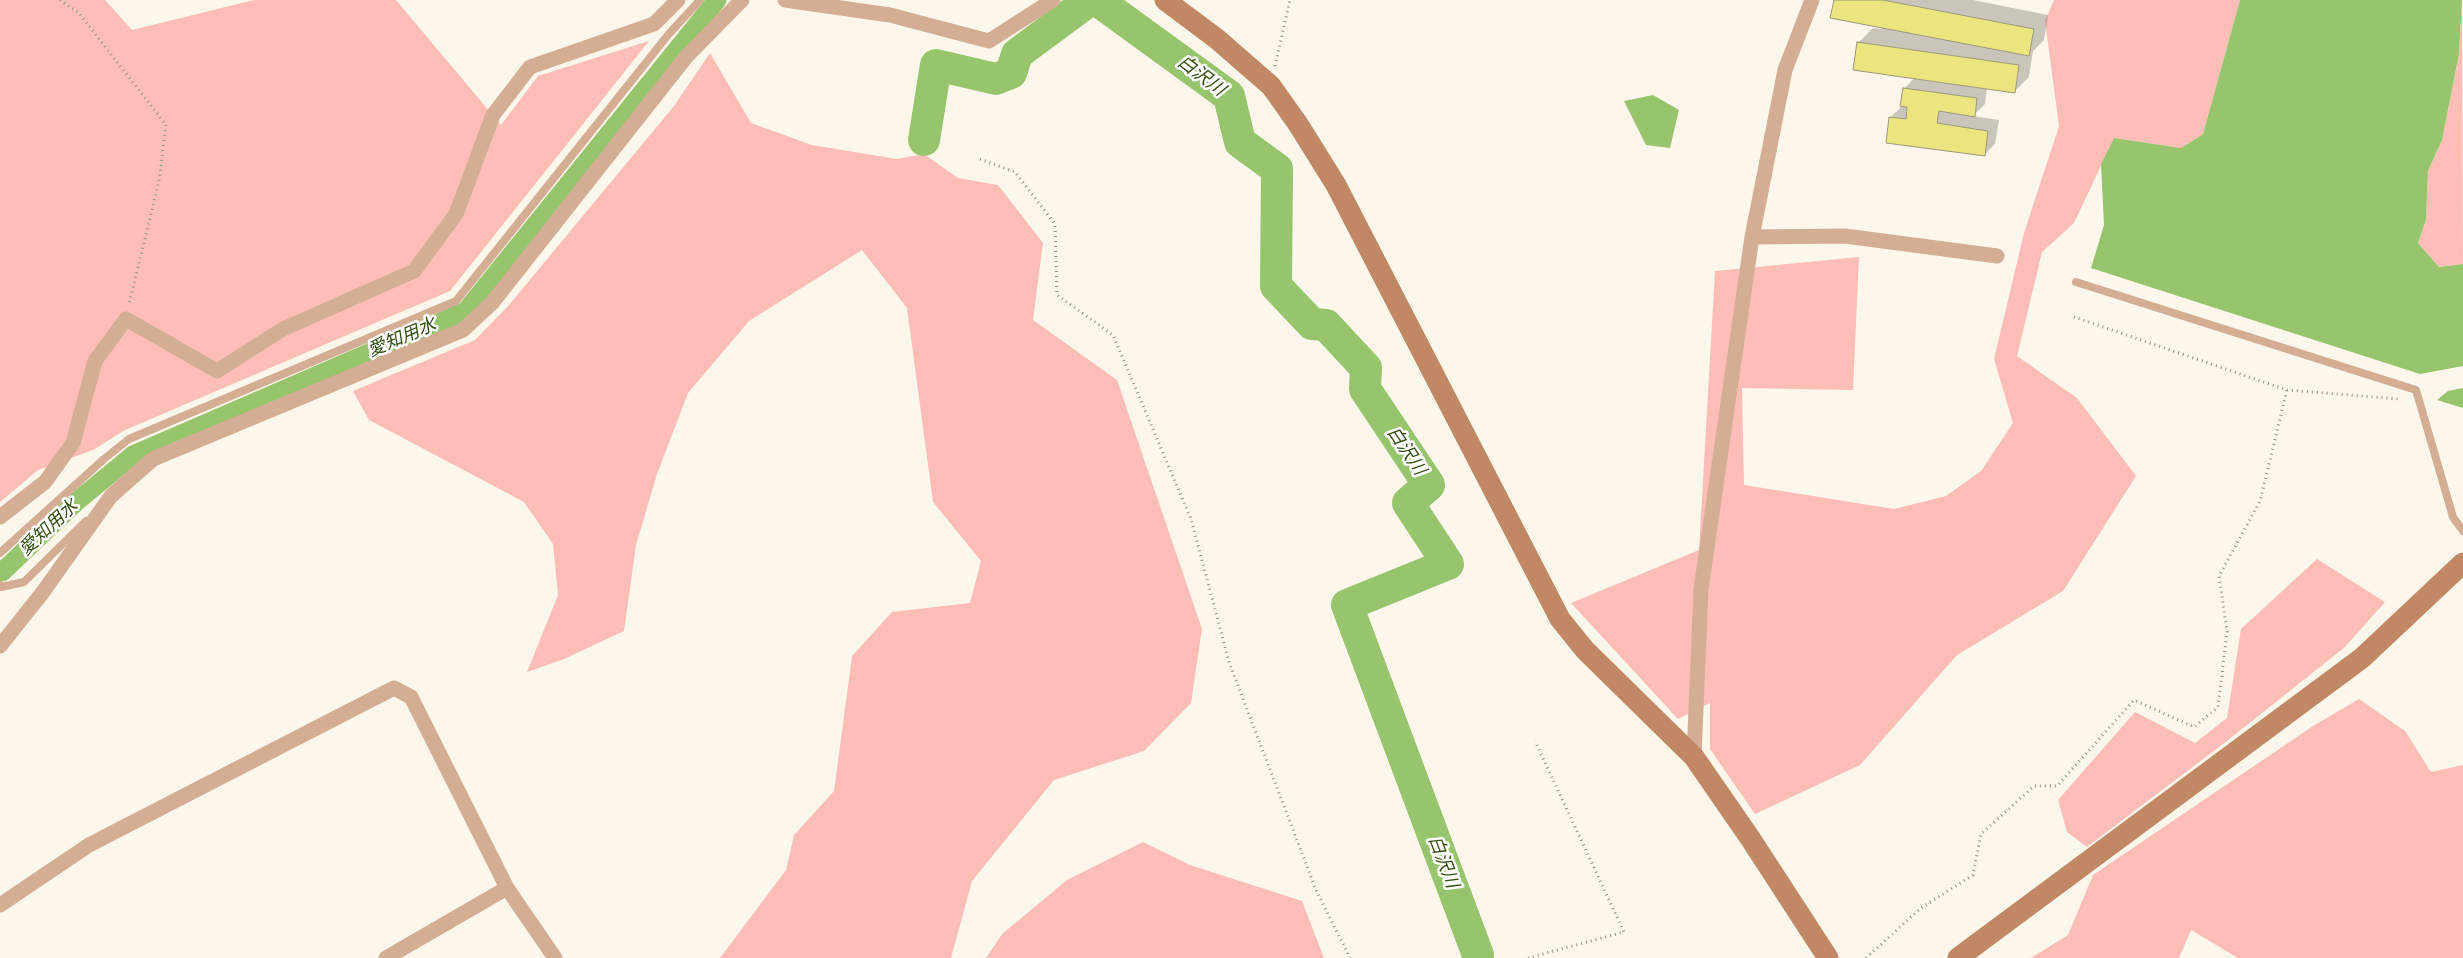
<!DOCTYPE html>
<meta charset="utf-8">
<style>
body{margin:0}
canvas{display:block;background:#fdf6ea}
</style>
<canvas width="2463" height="958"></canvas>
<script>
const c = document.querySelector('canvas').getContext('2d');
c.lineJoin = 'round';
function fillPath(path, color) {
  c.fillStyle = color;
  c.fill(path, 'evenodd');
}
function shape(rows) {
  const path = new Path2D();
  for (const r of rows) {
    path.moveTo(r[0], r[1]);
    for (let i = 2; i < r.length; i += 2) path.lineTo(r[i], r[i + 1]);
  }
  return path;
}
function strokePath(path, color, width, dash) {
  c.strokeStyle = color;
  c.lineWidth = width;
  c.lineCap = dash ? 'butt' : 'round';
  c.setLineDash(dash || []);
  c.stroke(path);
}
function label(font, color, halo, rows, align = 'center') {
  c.font = font + ' "Fira Sans Condensed","Noto Sans JP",sans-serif';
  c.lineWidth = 5;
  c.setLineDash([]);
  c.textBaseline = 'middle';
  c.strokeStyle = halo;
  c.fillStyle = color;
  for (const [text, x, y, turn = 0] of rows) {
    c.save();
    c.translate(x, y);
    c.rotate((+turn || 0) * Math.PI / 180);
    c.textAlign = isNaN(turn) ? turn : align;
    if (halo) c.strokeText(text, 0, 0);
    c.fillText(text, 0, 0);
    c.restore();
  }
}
fillPath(shape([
 [0,0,105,0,132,30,254,0,396,0,501,125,538,76,649,41,450,291,125,430,93,450,38,470,0,502],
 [2054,0,2240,0,2203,134,2181,148,2114,138,2074,223,2042,252,2017,356,2077,398,2136,476,2063,591,1957,655,1860,765,1755,814,1710,749,1710,703,1678,719,1571,603,1699,550,1715,271,1859,257,1853,390,1742,388,1744,485,1894,509,1946,496,1981,471,2013,423,1994,359,2024,233,2059,126,2045,21],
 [2462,0,2463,264,2439,267,2418,243,2426,220,2428,171,2442,140,2459,54],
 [710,53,751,123,812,145,897,159,924,154,958,178,998,185,1043,243,1033,320,1117,380,1202,629,1191,703,1144,751,1054,780,972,881,951,958,720,958,786,870,794,835,834,791,852,656,892,612,970,603,981,561,933,502,907,308,862,250,749,321,688,393,657,474,636,545,624,631,564,659,527,672,558,595,553,544,524,502,369,420,353,391,475,340,509,305,674,106],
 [2317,559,2385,602,2345,647,2223,744,2087,847,2067,832,2058,800,2135,712,2195,743,2227,718,2241,629],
 [2359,699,2405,731,2431,772,2463,765,2463,958,2238,958,2191,930,2179,958,2031,958,2068,935,2093,875,2313,726],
 [1143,842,1190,865,1302,901,1324,958,986,958,1002,934,1067,880]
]), '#febeb7');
fillPath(shape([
 [2240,0,2462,0,2459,54,2442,140,2428,171,2426,220,2418,243,2439,267,2463,264,2463,366,2420,374,2091,268,2104,225,2101,164,2114,138,2181,148,2203,134],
 [1653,95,1679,110,1670,148,1646,145,1624,101],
 [2463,388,2463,408,2437,400,2448,391]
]), '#96c56e');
fillPath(shape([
 [1835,0,1973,0,2048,15,2044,40,2033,51,2029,77,2014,92,1987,88,1985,104,1973,116,1999,120,1995,144,1984,155,1890,118,1901,107,1904,89,1915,77,1858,43,1873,28,1881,29,1882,27]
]), '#0003');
strokePath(shape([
 [2,572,76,502,133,455,466,311,717,0]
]), '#96c56e', 19);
strokePath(shape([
 [1097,0,1229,96,1240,142,1277,169,1276,286,1312,324,1326,325,1366,368,1365,389,1429,485,1408,503,1448,564,1347,605,1478,955],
 [924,140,936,65,996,79,1011,73,1017,54,1090,0]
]), '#96c56e', 32);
const building = shape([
 [1834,0,1883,0,2034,29,2029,56,1830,18,1834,0],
 [1857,42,2019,65,2015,93,1853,70,1857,42],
 [1903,88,1977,98,1975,117,1939,111,1937,123,1988,131,1985,156,1886,143,1889,117,1906,119,1907,107,1900,106,1903,88]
]);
fillPath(building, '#ece57f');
strokePath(building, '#9a997b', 1);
strokePath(shape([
 [60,0,79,13,166,125,159,181,129,304],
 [1275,66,1290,0],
 [980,159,1015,172,1055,224,1057,295,1113,335,1191,519,1229,662,1316,890,1350,958],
 [2074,317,2287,390,2399,399],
 [1528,958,1624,932,1535,741],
 [1866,958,1921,908,1973,875,1981,834,2034,786,2057,786,2134,700,2194,727,2218,707,2227,632,2219,576,2260,501,2287,390]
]), '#989186', 3, [1, 4]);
strokePath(shape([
 [2076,282,2416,390,2453,517,2463,531],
 [0,553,104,459,129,439,456,301,668,35,700,0],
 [0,585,1,587,24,582,86,521]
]), '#d4ad95', 8);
strokePath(shape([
 [785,0,890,15,989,41,1053,0],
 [1752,237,1845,236,1997,256],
 [0,517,45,482,73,443,95,361,126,319,217,371,283,329,414,271,456,214,493,115,530,67,654,24,678,0],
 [0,646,43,592,111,496,153,459,463,330,492,303,686,57,742,0],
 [1694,757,1701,589,1752,237,1785,70,1812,0],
 [0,905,89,845,394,688,411,697,507,888,555,958],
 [386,958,507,888]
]), '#d4ad95', 15);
strokePath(shape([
 [1165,0,1217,39,1271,86,1298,124,1336,185,1560,619,1585,650,1694,757,1750,838,1828,958],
 [1958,958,2362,658,2463,563]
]), '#c18865', 21);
label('italic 18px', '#304d10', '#fff', [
 ["白沢川",1201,76,37],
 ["愛知用水",402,338,-23],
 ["白沢川",1406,451,56],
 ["愛知用水",49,528,-43],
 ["白沢川",1443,862,69]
]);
</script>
